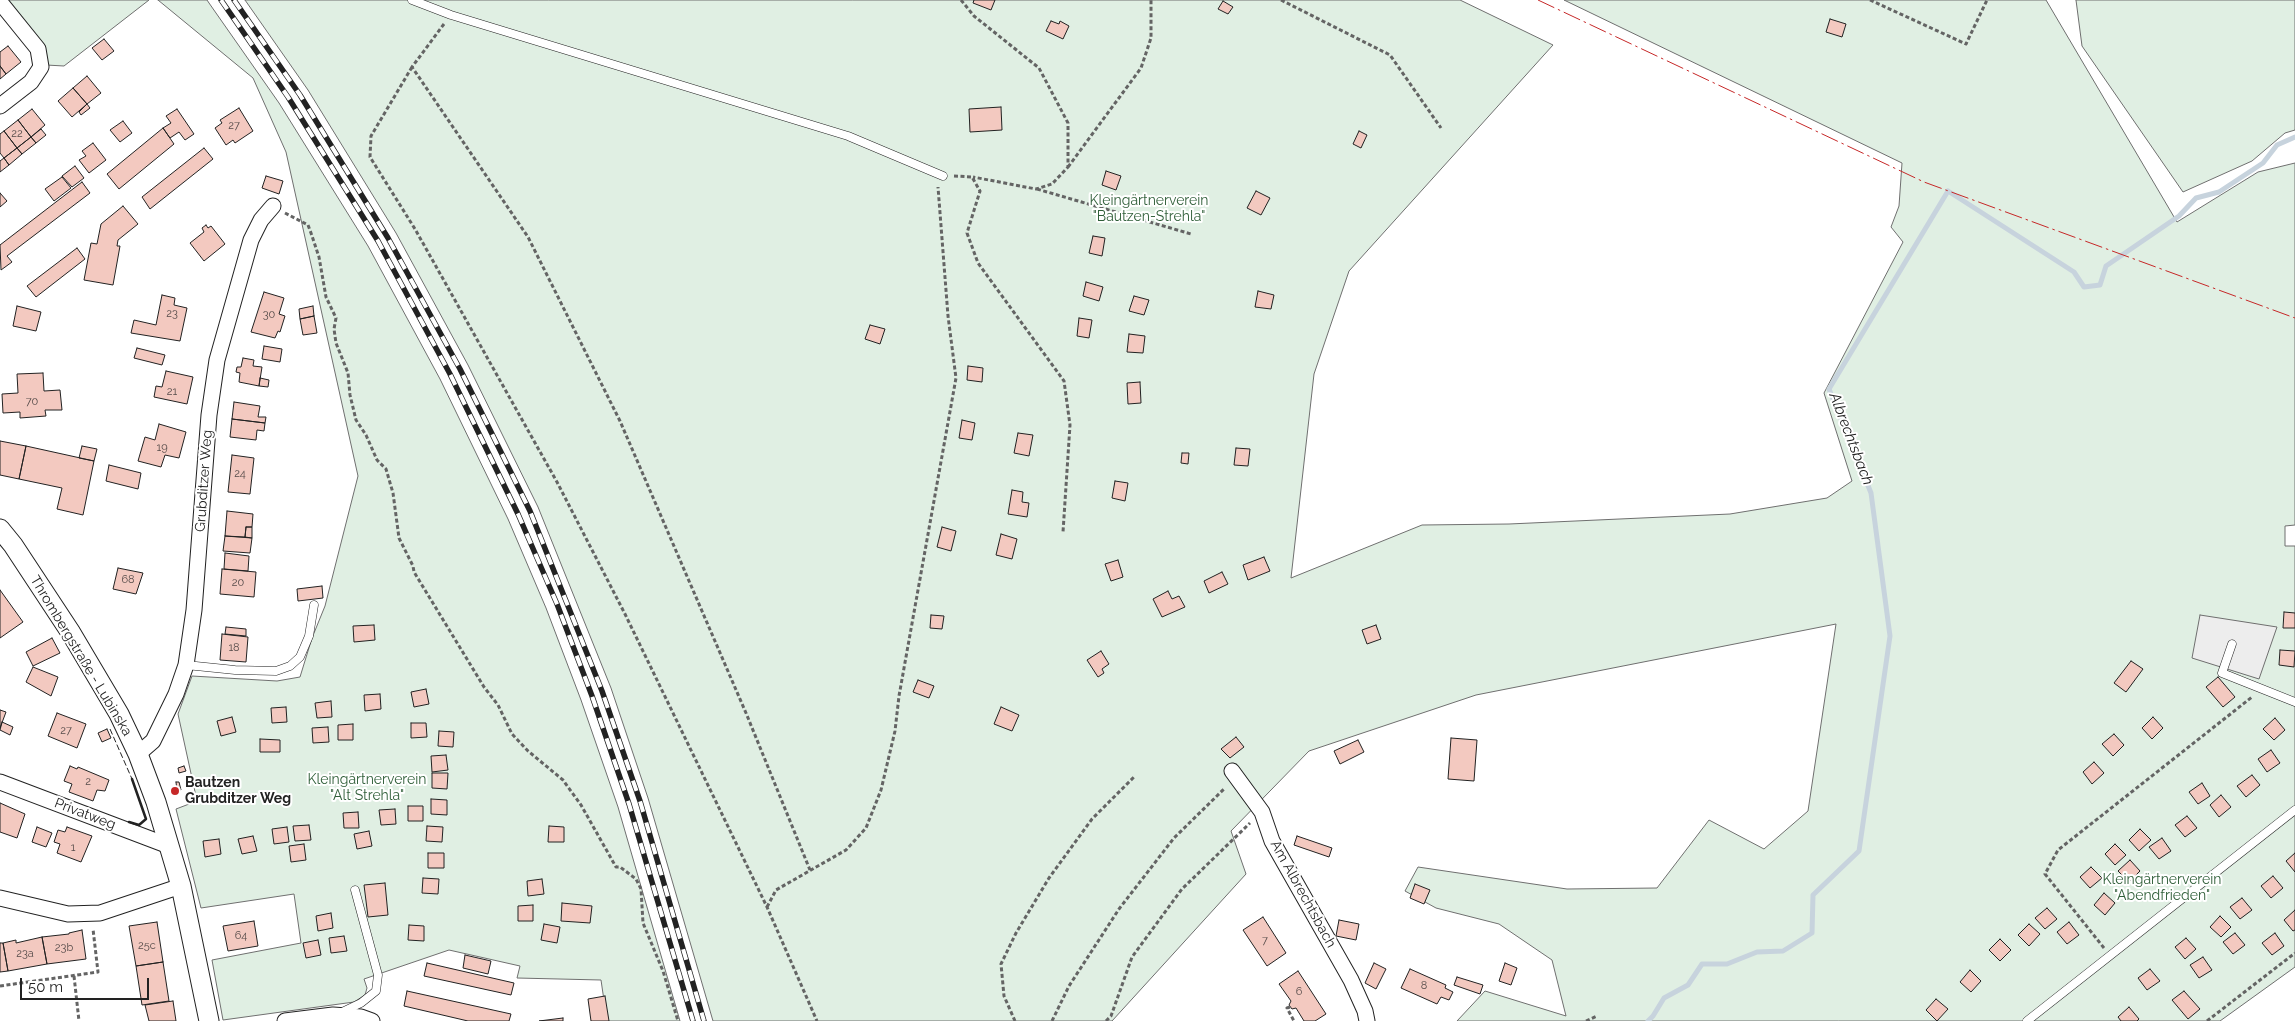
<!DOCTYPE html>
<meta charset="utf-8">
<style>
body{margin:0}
#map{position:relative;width:2295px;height:1021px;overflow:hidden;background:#fff;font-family:Raleway,sans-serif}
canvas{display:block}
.scale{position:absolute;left:20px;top:978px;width:129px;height:22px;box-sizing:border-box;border:2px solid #222;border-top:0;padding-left:6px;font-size:15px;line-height:18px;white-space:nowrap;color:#222;-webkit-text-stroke:4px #fff;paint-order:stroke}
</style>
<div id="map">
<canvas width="2295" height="1021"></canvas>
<div class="scale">50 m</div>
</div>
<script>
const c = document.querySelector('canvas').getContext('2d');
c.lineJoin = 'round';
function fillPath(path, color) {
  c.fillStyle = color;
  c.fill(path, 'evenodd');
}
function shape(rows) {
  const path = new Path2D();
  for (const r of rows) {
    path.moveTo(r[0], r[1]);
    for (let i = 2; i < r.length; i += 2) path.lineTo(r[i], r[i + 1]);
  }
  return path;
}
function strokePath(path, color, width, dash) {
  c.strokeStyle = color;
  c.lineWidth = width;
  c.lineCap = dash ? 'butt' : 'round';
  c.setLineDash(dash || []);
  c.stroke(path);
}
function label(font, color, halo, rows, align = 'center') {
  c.font = font + ' Raleway,sans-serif';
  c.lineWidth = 4;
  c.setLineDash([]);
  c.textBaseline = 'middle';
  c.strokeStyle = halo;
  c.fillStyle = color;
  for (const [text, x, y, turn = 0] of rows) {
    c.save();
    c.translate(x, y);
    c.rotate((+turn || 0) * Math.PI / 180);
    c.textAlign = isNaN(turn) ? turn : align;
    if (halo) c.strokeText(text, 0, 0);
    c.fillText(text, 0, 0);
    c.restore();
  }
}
const green = shape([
 [1,0,149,0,64,66,46,65,1,0],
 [158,0,207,0,209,3,279,103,368,246,440,379,508,519,546,608,581,700,618,807,680,1021,607,1021,601,980,517,978,520,966,449,950,364,979,367,988,365,995,354,1002,223,1020,212,960,301,943,294,894,201,908,176,809,197,801,178,714,192,676,277,681,300,677,312,638,325,606,358,476,286,152,253,78,158,0],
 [245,0,1460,0,1553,45,1349,271,1314,374,1291,578,1422,525,1509,524,1730,514,1827,498,1852,481,1824,393,1903,242,1891,227,1899,206,1902,163,1564,0,2046,0,2177,222,2258,172,2295,163,2295,525,2285,526,2285,546,2295,546,2295,967,2220,1021,1457,1021,1485,991,1566,1016,1552,960,1499,924,1436,908,1405,891,1418,867,1567,889,1657,888,1709,820,1764,849,1808,811,1836,624,1476,695,1309,751,1231,831,1246,874,1112,1021,713,1021,648,798,611,688,538,507,468,365,396,233,308,90,245,0],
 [2076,0,2295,0,2295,130,2285,133,2252,161,2183,192,2082,46,2076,0]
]);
fillPath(green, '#e0efe3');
strokePath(green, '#6f6f6f', 1);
const parking = shape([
 [2200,615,2277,627,2259,679,2192,658,2200,615]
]);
fillPath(parking, '#ededed');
strokePath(parking, '#6f6f6f', 1);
strokePath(shape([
 [1648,1021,1653,1016,1664,998,1688,985,1702,964,1727,964,1757,952,1783,951,1812,933,1813,895,1859,851,1890,636,1871,493,1829,389,1948,191,2074,272,2084,287,2100,285,2106,266,2179,216,2196,198,2219,192,2263,163,2277,145,2295,137]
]), '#c7d3dd', 5);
const building = shape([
 [974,0,995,0,991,10,973,3,974,0],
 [1223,1,1233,7,1228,14,1218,9,1223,1],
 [1830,19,1846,24,1842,37,1826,32,1830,19],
 [1051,21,1059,24,1060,21,1069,26,1063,39,1046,31,1051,21],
 [104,39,114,51,102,60,92,48,104,39],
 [8,46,21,62,6,74,0,66,0,52,8,46],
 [0,66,6,74,0,79,0,66],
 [87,76,101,93,87,104,73,88,87,76],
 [73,88,87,104,72,117,58,101,73,88],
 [87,104,90,108,81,115,79,112,87,104],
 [1001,107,1002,130,970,132,969,109,1001,107],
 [239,108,253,131,235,143,233,140,226,145,215,128,222,123,220,120,239,108],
 [32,109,45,125,31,137,18,120,32,109],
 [177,109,194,134,185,140,179,132,170,138,163,128,171,123,166,116,177,109],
 [18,120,31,137,17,148,4,131,18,120],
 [123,121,132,133,120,142,110,130,123,121],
 [163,128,174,144,119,189,107,174,163,128],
 [41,129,46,135,36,143,31,137,41,129],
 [4,131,17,148,4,158,0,153,0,134,4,131],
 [1359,131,1367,135,1361,148,1353,144,1359,131],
 [31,137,36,143,22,154,17,148,31,137],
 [93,143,106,160,89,173,79,160,86,156,82,151,93,143],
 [17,148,22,154,9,165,4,158,17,148],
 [204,148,213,159,150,209,142,197,204,148],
 [4,158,9,165,0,172,0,161,4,158],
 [75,166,84,178,72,187,62,176,75,166],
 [1106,171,1121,176,1116,190,1102,185,1106,171],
 [266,176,283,181,279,194,262,188,266,176],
 [62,177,71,188,54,201,45,189,62,177],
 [82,182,90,193,7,256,12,262,1,270,0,245,82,182],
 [1256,191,1270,198,1261,215,1247,208,1256,191],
 [0,193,7,201,0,207,0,193],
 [123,206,138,224,118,240,117,246,120,246,113,285,84,280,91,243,97,244,101,224,123,206],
 [206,225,208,228,211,226,225,244,204,261,190,243,204,232,202,228,206,225],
 [1093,236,1105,238,1102,256,1089,253,1093,236],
 [77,248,85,259,36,297,27,286,77,248],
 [1086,282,1103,287,1099,301,1083,296,1086,282],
 [1258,291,1274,295,1271,309,1255,307,1258,291],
 [264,292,284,298,279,314,285,316,280,332,278,331,275,338,251,332,264,292],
 [162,295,175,298,174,305,187,308,180,341,131,333,134,320,156,325,162,295],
 [1134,296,1149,300,1144,315,1129,311,1134,296],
 [17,306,41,312,36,331,13,326,17,306],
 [313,306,314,316,300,319,299,309,313,306],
 [314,316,317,333,303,335,300,319,314,316],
 [1079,318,1092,320,1089,338,1077,336,1079,318],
 [870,325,885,329,880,344,865,339,870,325],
 [1129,334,1145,336,1143,353,1127,352,1129,334],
 [264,346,282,349,280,362,262,359,264,346],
 [137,348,165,355,162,365,134,358,137,348],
 [243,358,254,360,253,366,262,367,259,386,239,382,240,373,236,372,237,367,241,367,243,358],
 [968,366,983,368,982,382,967,380,968,366],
 [166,371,193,377,187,404,154,397,156,386,162,387,166,371],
 [43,373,44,391,60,390,62,410,45,410,46,416,20,418,20,412,3,413,2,394,18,393,17,374,43,373],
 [260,378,269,380,268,387,259,386,260,378],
 [1140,382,1141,403,1128,404,1127,383,1140,382],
 [234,402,260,406,258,417,266,417,265,423,232,419,234,402],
 [232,419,265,423,264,431,257,430,256,440,230,437,232,419],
 [962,420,975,423,972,440,959,438,962,420],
 [159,424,186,432,179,458,165,455,161,467,138,461,145,437,155,440,159,424],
 [1018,433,1033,435,1029,456,1014,453,1018,433],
 [0,441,26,446,19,479,0,475,0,441],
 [26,446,94,461,83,515,57,509,62,488,19,479,26,446],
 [82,446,97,449,94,461,79,458,82,446],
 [1236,448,1250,449,1248,466,1234,465,1236,448],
 [1182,453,1189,453,1188,464,1181,463,1182,453],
 [232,455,254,458,250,494,228,492,232,455],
 [109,465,141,473,138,489,106,481,109,465],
 [1115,481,1128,483,1125,501,1112,498,1115,481],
 [1012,490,1023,492,1022,502,1029,503,1027,517,1008,514,1012,490],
 [227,511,253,514,252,527,246,527,245,537,225,536,227,511],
 [246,527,252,527,252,538,245,537,246,527],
 [942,527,956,531,951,551,937,547,942,527],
 [1001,534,1017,539,1012,559,996,555,1001,534],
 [225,536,252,538,250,553,223,551,225,536],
 [225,553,249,556,248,571,224,569,225,553],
 [1264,557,1270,571,1248,580,1243,565,1264,557],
 [1118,560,1123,577,1111,581,1105,564,1118,560],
 [118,568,143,573,136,594,113,589,118,568],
 [222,569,256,572,254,597,220,594,222,569],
 [1222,572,1228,584,1209,593,1204,581,1222,572],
 [322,586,323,598,298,601,297,589,322,586],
 [0,590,23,622,0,638,0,590],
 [1168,591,1172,599,1179,596,1185,607,1162,617,1153,599,1168,591],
 [2284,612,2295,613,2295,628,2283,628,2284,612],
 [931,615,944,616,942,629,930,628,931,615],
 [374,625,375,640,354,642,353,626,374,625],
 [1376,625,1381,639,1367,644,1362,630,1376,625],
 [226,627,246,629,246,636,225,634,226,627],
 [222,634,248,637,246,662,220,660,222,634],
 [52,638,60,653,33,666,26,652,52,638],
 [2280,650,2295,651,2294,667,2279,665,2280,650],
 [1101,651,1109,664,1102,669,1104,673,1098,677,1087,660,1101,651],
 [2131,661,2143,669,2126,692,2114,683,2131,661],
 [33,667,58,677,51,696,26,682,33,667],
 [2218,677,2235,697,2223,707,2206,687,2218,677],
 [918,680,934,686,929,698,913,692,918,680],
 [426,689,429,704,414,707,411,692,426,689],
 [380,694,381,709,365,711,364,695,380,694],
 [331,701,332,717,317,718,315,703,331,701],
 [286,707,287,722,272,723,271,708,286,707],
 [1001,707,1019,715,1012,731,994,724,1001,707],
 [0,710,6,712,0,728,0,710],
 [57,713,86,724,77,748,48,736,57,713],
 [232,717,236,732,221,736,217,721,232,717],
 [2153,717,2163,728,2152,739,2142,728,2153,717],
 [2275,718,2285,730,2274,740,2263,729,2275,718],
 [2,722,13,727,10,735,0,730,2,722],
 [411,723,426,723,427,737,411,738,411,723],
 [353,724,353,740,338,740,338,725,353,724],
 [328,727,329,742,313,743,312,728,328,727],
 [107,729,111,738,102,742,98,733,107,729],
 [439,731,454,732,453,747,438,746,439,731],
 [2114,734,2124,745,2113,756,2102,744,2114,734],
 [1236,737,1244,747,1230,758,1221,749,1236,737],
 [1451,738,1477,740,1474,781,1448,779,1451,738],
 [260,739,280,740,280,752,260,752,260,739],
 [1358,740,1364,752,1340,764,1334,751,1358,740],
 [2271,750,2280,763,2267,772,2258,759,2271,750],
 [446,755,448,770,432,772,431,756,446,755],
 [2094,762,2104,773,2092,784,2083,772,2094,762],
 [70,766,77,769,78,767,109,780,105,791,97,790,93,801,69,792,72,784,64,781,70,766],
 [184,766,186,771,179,773,178,768,184,766],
 [432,773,448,773,447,789,432,788,432,773],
 [2252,775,2260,785,2246,797,2237,786,2252,775],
 [176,782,179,782,181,790,177,791,176,782],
 [2202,783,2210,796,2198,804,2189,792,2202,783],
 [2221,795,2231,807,2219,817,2210,805,2221,795],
 [431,799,447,800,447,815,431,814,431,799],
 [0,803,25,814,17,838,0,832,0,803],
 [408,806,423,806,423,821,408,821,408,806],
 [395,809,396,824,381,825,379,810,395,809],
 [358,812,359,828,344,828,343,813,358,812],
 [2187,816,2197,828,2185,837,2175,825,2187,816],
 [309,825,311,840,295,841,293,826,309,825],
 [427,826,443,827,442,842,426,841,427,826],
 [549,826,564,827,564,842,548,842,549,826],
 [37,827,52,833,46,847,32,842,37,827],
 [67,827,92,836,81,862,57,853,60,844,54,842,58,830,65,832,67,827],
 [287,827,289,842,274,844,272,829,287,827],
 [2140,829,2151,840,2139,851,2129,840,2140,829],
 [369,831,372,846,357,849,354,834,369,831],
 [253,836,257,851,242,854,238,839,253,836],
 [1297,836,1332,848,1329,857,1294,845,1297,836],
 [2162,838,2171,851,2159,859,2149,847,2162,838],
 [219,839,221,854,205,857,203,841,219,839],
 [304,844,306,860,291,862,289,846,304,844],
 [2115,844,2126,855,2115,865,2105,854,2115,844],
 [428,853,444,853,444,868,428,868,428,853],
 [2295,853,2295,872,2286,861,2295,853],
 [2130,860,2140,871,2129,882,2118,871,2130,860],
 [2091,867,2102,878,2090,888,2080,877,2091,867],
 [2273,876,2283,888,2271,898,2261,886,2273,876],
 [423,878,439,879,438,894,422,893,423,878],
 [542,879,544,894,528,896,527,881,542,879],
 [385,883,388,915,368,917,364,885,385,883],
 [1415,884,1430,890,1424,904,1410,898,1415,884],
 [2104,893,2115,903,2105,915,2094,905,2104,893],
 [2242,898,2252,910,2240,919,2230,907,2242,898],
 [562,903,592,906,590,923,561,921,562,903],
 [533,905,533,921,518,921,518,906,533,905],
 [2047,908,2057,919,2045,929,2035,918,2047,908],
 [2295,910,2295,930,2293,931,2284,920,2295,910],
 [331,913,333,928,318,931,316,916,331,913],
 [2220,916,2231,927,2221,937,2210,927,2220,916],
 [1263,917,1286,953,1267,966,1243,930,1263,917],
 [1339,920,1359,924,1356,940,1336,936,1339,920],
 [254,921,258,946,228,951,223,926,254,921],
 [157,922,163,962,136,966,129,926,157,922],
 [2069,922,2079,935,2067,944,2057,932,2069,922],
 [544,924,560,927,557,943,541,940,544,924],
 [2029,924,2040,934,2029,946,2018,935,2029,924],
 [409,925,424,926,424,941,408,940,409,925],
 [82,930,86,959,47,964,42,937,69,934,69,933,82,930],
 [2235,933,2245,945,2233,954,2223,942,2235,933],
 [2275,933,2284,946,2272,955,2262,943,2275,933],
 [344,936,347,951,331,953,329,938,344,936],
 [42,937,47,964,8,971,3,943,16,940,16,943,42,937],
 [2186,938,2196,949,2185,959,2175,947,2186,938],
 [2000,939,2011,950,2000,961,1989,950,2000,939],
 [318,940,321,955,306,958,303,943,318,940],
 [0,943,3,943,8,971,0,972,0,943],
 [465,955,491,961,488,974,463,968,465,955],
 [2203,957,2212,970,2199,978,2190,965,2203,957],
 [163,962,169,1001,142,1005,136,966,163,962],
 [427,963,514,983,511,995,424,976,427,963],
 [1374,963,1386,969,1376,989,1365,983,1374,963],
 [1505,963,1517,968,1511,985,1499,981,1505,963],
 [1410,969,1446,985,1445,988,1453,992,1449,1000,1441,997,1437,1004,1401,988,1410,969],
 [2150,969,2160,981,2147,990,2138,978,2150,969],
 [1970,970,1981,981,1971,992,1960,982,1970,970],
 [1298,971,1326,1014,1315,1021,1304,1021,1296,1008,1292,1009,1289,1005,1291,1001,1279,984,1298,971],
 [1457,977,1483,985,1480,994,1454,985,1457,977],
 [407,991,511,1014,509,1021,468,1021,404,1006,407,991],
 [2184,991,2200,1009,2188,1019,2172,1000,2184,991],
 [605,996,609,1021,591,1021,588,999,605,996],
 [1936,999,1948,1009,1937,1021,1926,1010,1936,999],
 [173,1001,176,1021,149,1021,145,1005,173,1001],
 [2129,1007,2139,1019,2137,1021,2121,1021,2118,1017,2129,1007],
 [563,1018,563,1021,539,1021,563,1018]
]);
fillPath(building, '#f3c9c0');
strokePath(building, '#222', 1);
const service = shape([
 [412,0,451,15,848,136,943,176],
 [2232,644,2222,673,2295,702],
 [186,665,235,670,276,671,290,666,300,657,309,636,314,605],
 [342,1012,361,1003,376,991,378,975,355,890],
 [2027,1021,2295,810]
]);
const minor = shape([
 [0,2,38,49,41,67,31,82,0,106],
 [138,754,153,741,176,694,186,665,194,610,209,415,217,360,251,240,261,220,273,206],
 [1232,771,1262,812,1272,841,1351,980,1365,1011,1367,1021],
 [0,782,169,846],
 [0,898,68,914,100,913,181,886],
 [285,1021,333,1015,361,1017,372,1021]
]);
const tertiary = shape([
 [0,529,13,545,71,633,119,714,138,754,156,802,181,886,209,1021]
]);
strokePath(service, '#222', 9);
strokePath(minor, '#222', 17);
strokePath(tertiary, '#222', 21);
strokePath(shape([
 [961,0,974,16,1039,68,1068,123,1068,167,1052,184,1036,189,973,177],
 [1281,0,1390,55,1441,128],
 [1870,0,1966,44,1987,0],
 [444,24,412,67,528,237,620,421,746,713,810,870],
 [412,67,371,136,370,157,415,229,557,482,625,614,767,907,817,1021],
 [1068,167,1141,68,1151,38,1151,0],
 [954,176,972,177,980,191,967,233,978,263,1064,381,1070,425,1063,532],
 [1037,189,1191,234],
 [285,213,308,225,311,233,319,257,326,297,336,318,334,329,336,343,348,373,350,395,356,420,366,435,377,460,386,469,393,493,399,538,413,566,414,572,484,687,498,705,512,734,528,751,563,780,581,805,616,867,620,867,636,879,641,889,643,923,663,971,678,1021],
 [767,907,776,890,846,850,866,828,881,790,895,731,899,696,956,378,948,316,938,187],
 [2104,948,2045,874,2058,850,2252,697],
 [74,976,79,1021],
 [0,986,98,972,93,929],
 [1290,1007,1287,1008,1294,1021],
 [1015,1021,1004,996,1001,964,1016,933,1049,878,1092,819,1135,776],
 [1052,1021,1069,986,1119,909,1174,838,1225,788],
 [1106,1021,1111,1016,1132,957,1182,889,1250,823],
 [1586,1021,1597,1016],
 [2207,1021,2295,953]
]), '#646464', 3, [4, 2.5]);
strokePath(service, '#fff', 8);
strokePath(minor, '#fff', 15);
strokePath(tertiary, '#fff', 19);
const rail = shape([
 [221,0,288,97,378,241,450,374,518,514,557,604,592,696,629,804,693,1021],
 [234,0,300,95,388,238,460,369,530,511,602,691,640,801,704,1021]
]);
strokePath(rail, '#222', 5.5);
strokePath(rail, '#fff', 4, [11]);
strokePath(shape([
 [110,729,132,779]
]), '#222', 1, [6, 2.5]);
strokePath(shape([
 [129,822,139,825,146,819,132,779]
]), '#222', 2.5);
strokePath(shape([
 [1538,0,1924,182,2295,318]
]), '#c62828', 1, [18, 4, 2.5, 4]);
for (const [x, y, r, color] of [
 [175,791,5,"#c62828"]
]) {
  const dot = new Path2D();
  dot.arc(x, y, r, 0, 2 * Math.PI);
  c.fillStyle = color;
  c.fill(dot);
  strokePath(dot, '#fff', 2);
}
label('11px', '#564c4a', null, [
 ["27",234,126],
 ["22",17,134],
 ["23",172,314],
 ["30",269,315],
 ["21",172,392],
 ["70",32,402],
 ["19",162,448],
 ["24",240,474],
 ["68",128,580],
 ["20",238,583],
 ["18",234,648],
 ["27",66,731],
 ["2",88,782],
 ["1",73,848],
 ["64",241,936],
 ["7",1265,941],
 ["25c",147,946],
 ["23b",64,948],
 ["23a",25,954],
 ["8",1424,986],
 ["6",1299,992]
]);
label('14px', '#2f5e38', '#fff', [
 ["Kleingärtnerverein",1149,201],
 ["\"Bautzen-Strehla\"",1149,217],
 ["Kleingärtnerverein",367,780],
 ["\"Alt Strehla\"",367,796],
 ["Kleingärtnerverein",2162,880],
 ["\"Abendfrieden\"",2162,896]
]);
label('14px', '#222', '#fff', [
 ["Grubditzer Weg",204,481,-86],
 ["Thrombergstraße - Lubinska",81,656,59],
 ["Privatweg",85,814,21],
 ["Am Albrechtsbach",1303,894,61]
]);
label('bold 14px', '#222', '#fff', [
 ["Bautzen",185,783],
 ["Grubditzer Weg",185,799]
], 'left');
label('italic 15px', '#222', '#fff', [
 ["Albrechtsbach",1851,439,69]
]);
</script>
